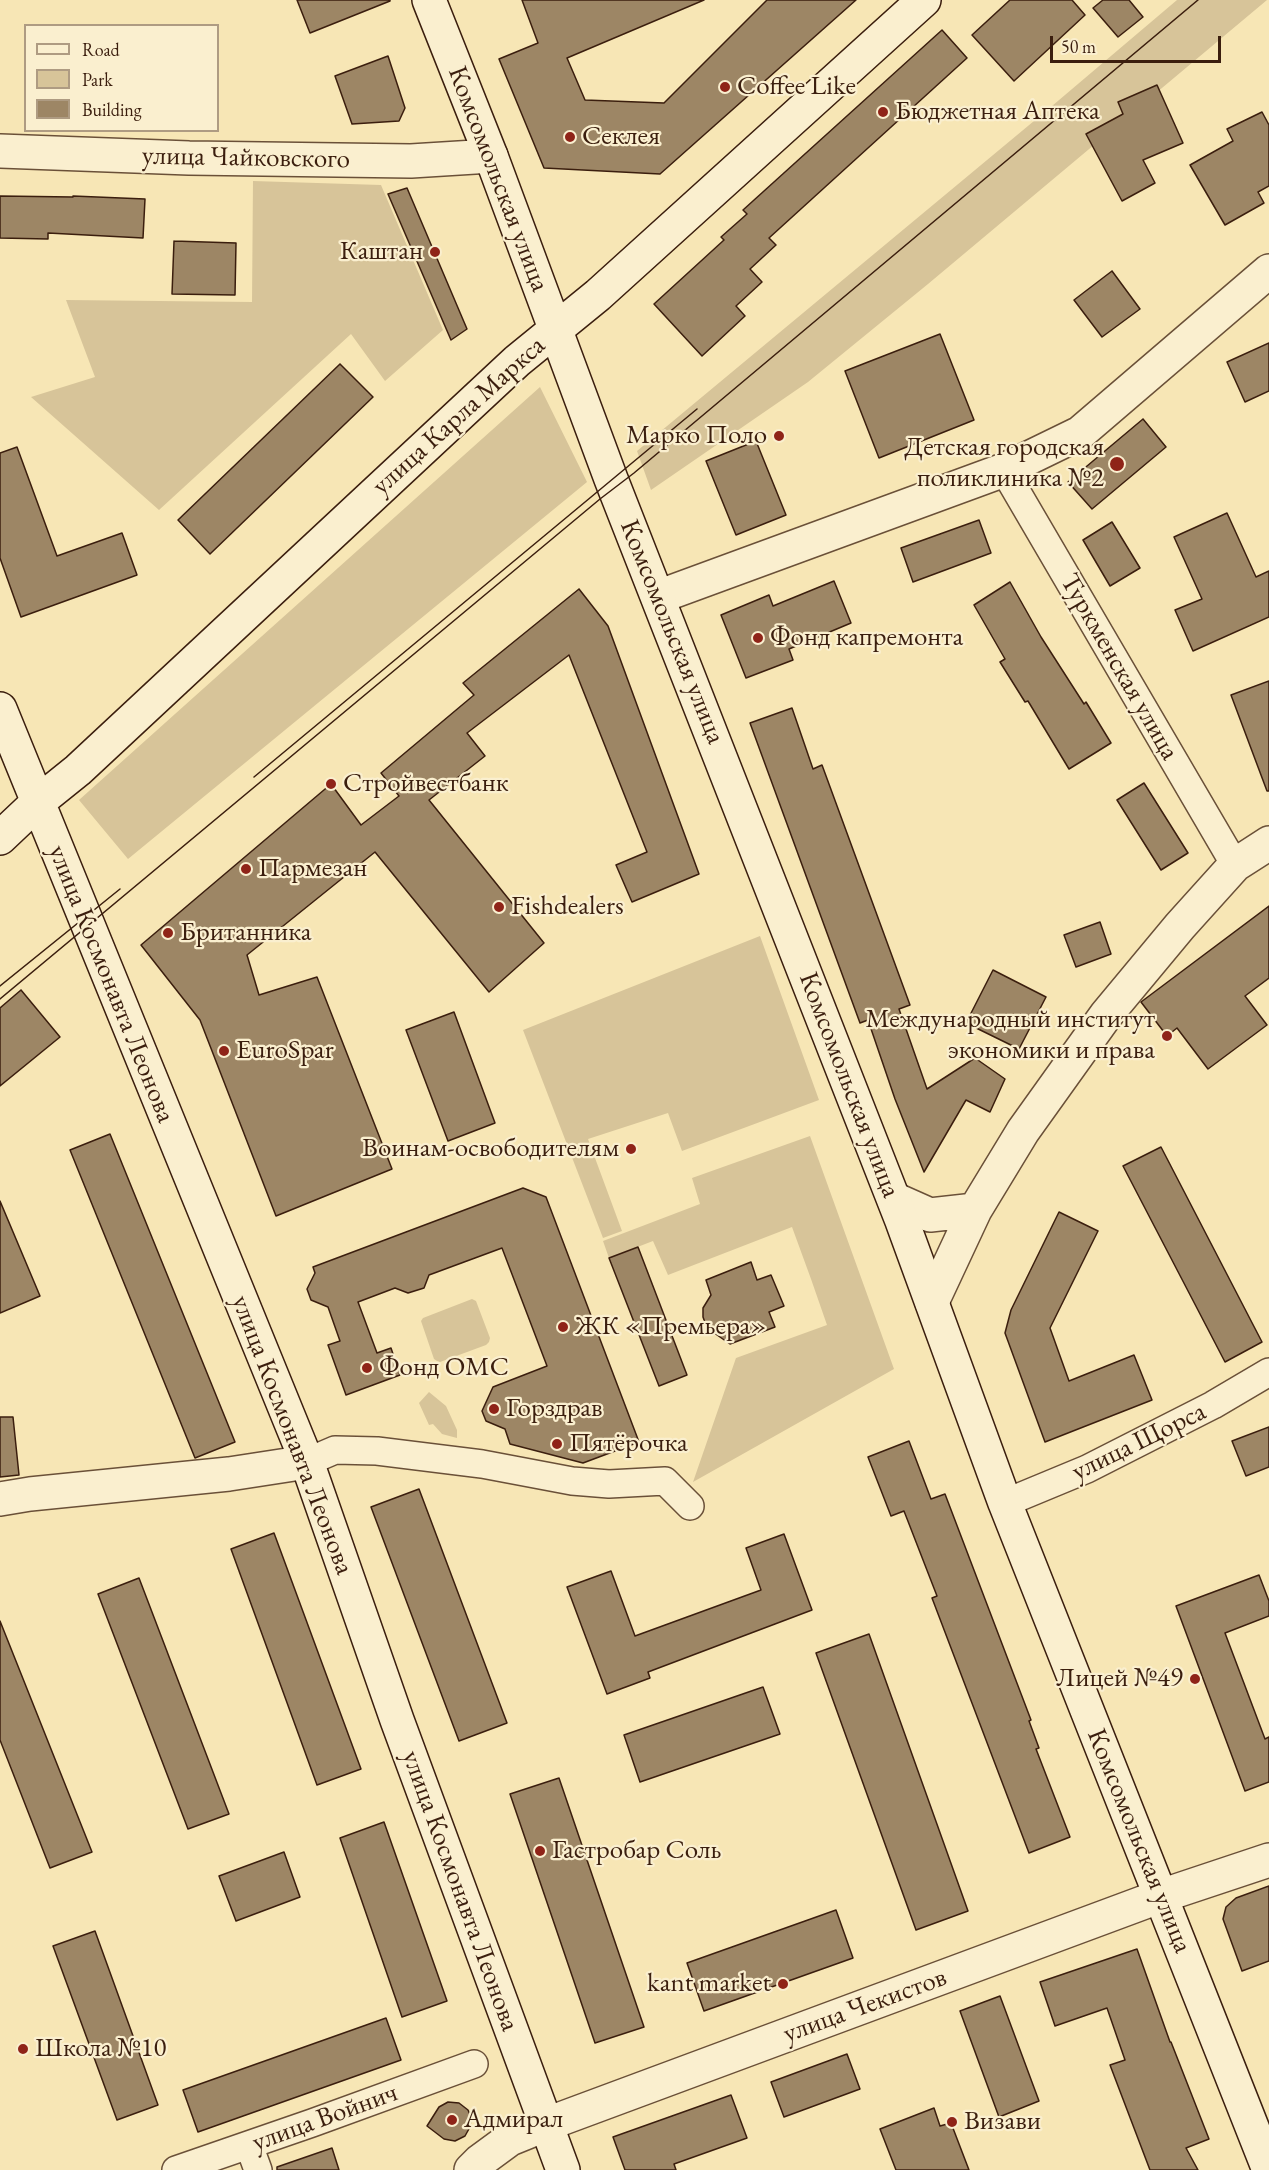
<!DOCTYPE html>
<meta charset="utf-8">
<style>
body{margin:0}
#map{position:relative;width:1269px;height:2170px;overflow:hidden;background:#f7e6b5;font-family:"EB Garamond",serif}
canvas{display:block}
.legend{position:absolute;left:24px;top:24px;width:195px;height:108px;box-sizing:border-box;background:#faefcf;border:2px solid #ae9b82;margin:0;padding:8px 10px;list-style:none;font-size:18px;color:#3b1e0e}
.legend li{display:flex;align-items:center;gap:12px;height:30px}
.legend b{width:30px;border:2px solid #ae9b82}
.scale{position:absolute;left:1050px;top:36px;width:171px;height:27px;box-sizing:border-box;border:3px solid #3b1e0e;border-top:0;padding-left:8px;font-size:18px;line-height:21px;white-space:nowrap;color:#3b1e0e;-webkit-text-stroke:4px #faefcf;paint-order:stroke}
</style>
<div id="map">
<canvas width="1269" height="2170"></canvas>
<ul class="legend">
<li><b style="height:8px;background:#faefcf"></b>Road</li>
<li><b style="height:16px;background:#d7c499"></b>Park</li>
<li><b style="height:16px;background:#9d8665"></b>Building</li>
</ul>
<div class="scale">50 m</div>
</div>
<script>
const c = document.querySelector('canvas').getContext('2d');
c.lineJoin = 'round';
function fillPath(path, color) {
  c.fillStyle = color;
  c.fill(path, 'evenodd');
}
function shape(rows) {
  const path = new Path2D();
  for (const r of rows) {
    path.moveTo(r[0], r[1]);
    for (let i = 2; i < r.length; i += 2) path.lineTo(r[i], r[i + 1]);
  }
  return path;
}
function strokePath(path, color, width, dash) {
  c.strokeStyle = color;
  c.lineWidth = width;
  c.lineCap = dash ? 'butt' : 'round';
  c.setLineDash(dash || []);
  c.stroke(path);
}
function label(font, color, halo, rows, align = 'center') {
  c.font = font + ' "EB Garamond",serif';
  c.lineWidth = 4.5;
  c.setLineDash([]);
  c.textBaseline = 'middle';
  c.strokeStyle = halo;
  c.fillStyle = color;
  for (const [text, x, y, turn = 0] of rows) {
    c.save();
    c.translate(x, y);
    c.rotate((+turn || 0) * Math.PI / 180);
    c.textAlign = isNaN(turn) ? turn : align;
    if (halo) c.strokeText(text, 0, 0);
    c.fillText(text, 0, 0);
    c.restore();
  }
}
fillPath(shape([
 [1177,0,1267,0,928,284,808,382,651,490,637,451,1052,106],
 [253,181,381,185,443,330,385,381,351,334,159,510,31,397,95,377,66,300,252,302],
 [540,387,587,482,128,859,79,800],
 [760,936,819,1100,682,1151,668,1113,588,1139,622,1231,603,1238,523,1030],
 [810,1136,894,1369,693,1482,736,1358,827,1325,811,1279,792,1227,668,1275,653,1241,609,1258,603,1241,700,1204,692,1178],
 [472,1299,476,1301,490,1338,489,1342,486,1345,440,1362,437,1361,434,1359,421,1321,423,1318],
 [429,1392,446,1406,457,1430,457,1438,442,1434,433,1424,429,1425,419,1403]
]), '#d7c499');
const building = shape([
 [297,0,390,0,390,1,310,33,297,0],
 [522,0,704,0,567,58,585,100,664,103,767,0,856,0,660,174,544,168,499,59,538,43,522,0],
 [1010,0,1072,0,1085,15,1014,81,972,35,1010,0],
 [1103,0,1129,0,1143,17,1118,37,1093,8,1103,0],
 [942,30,967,58,769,238,776,245,750,269,762,282,736,306,745,316,702,356,654,304,724,240,721,237,747,214,743,210,942,30],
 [388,56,405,108,399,121,352,124,335,76,388,56],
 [1157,85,1183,143,1143,160,1155,183,1122,201,1086,134,1123,114,1118,102,1157,85],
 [1262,112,1269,125,1269,186,1258,192,1264,203,1225,225,1190,165,1233,141,1227,129,1262,112],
 [407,188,467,329,451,340,388,194,407,188],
 [0,196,73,197,73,196,145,199,143,238,48,233,48,239,0,238,0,196],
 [174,241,236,243,235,295,172,294,174,241],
 [1112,271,1140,309,1102,337,1074,300,1112,271],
 [940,334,974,420,879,458,845,371,940,334],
 [1269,343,1269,391,1245,402,1227,362,1269,343],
 [340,364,373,397,210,554,178,520,340,364],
 [1143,419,1166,447,1092,509,1068,482,1143,419],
 [756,441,786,515,736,535,706,461,756,441],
 [17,447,57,556,122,533,137,575,21,617,0,558,0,453,17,447],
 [1227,513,1256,577,1269,571,1269,617,1193,651,1175,610,1202,599,1174,537,1227,513],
 [979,520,991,553,913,582,901,548,979,520],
 [1112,522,1140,568,1110,586,1083,540,1112,522],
 [834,581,851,623,789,649,793,660,746,678,721,615,769,595,773,606,834,581],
 [1010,582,1041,637,1084,704,1086,702,1111,743,1069,769,1028,701,1025,702,1000,662,1005,659,974,605,1010,582],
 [579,589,608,626,699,874,632,902,616,865,647,852,569,655,467,733,485,756,429,800,544,943,489,992,375,852,247,955,259,995,317,977,392,1169,276,1216,200,1020,141,945,331,784,361,825,399,796,381,773,474,695,463,683,579,589],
 [1269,681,1269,791,1267,791,1231,695,1269,681],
 [792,708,813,769,822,765,910,1005,899,1009,927,1089,975,1058,1005,1079,990,1112,966,1100,924,1172,895,1099,868,1020,860,1023,750,723,792,708],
 [1144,783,1188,853,1161,870,1117,800,1144,783],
 [1269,906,1269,978,1245,996,1267,1025,1208,1069,1177,1028,1167,1036,1141,1002,1269,906],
 [1100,922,1111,954,1076,967,1064,935,1100,922],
 [993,970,1046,997,1019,1049,966,1023,993,970],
 [21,990,60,1037,0,1086,0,1008,21,990],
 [454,1012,495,1123,448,1141,406,1030,454,1012],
 [110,1134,235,1442,195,1458,70,1150,110,1134],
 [1161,1147,1262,1342,1225,1362,1123,1166,1161,1147],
 [523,1188,546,1197,639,1442,583,1463,510,1444,505,1429,486,1421,482,1411,493,1387,547,1366,502,1248,429,1275,424,1288,408,1293,395,1288,358,1302,377,1353,391,1348,400,1375,346,1395,328,1345,340,1341,328,1307,311,1300,307,1289,315,1273,313,1267,523,1188],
 [0,1201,40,1296,0,1313,0,1201],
 [1059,1212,1098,1231,1050,1328,1069,1381,1134,1355,1152,1400,1045,1442,1005,1333,1011,1310,1059,1212],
 [638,1247,687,1375,659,1386,609,1258,638,1247],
 [751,1262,757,1280,771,1275,784,1306,769,1312,775,1327,730,1344,707,1328,703,1317,703,1308,711,1295,706,1280,751,1262],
 [0,1417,13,1417,19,1475,0,1477,0,1417],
 [1269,1427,1269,1467,1246,1476,1232,1441,1269,1427],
 [909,1441,931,1499,945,1494,1031,1720,1029,1721,1039,1748,1036,1749,1070,1837,1029,1853,932,1598,937,1596,904,1511,891,1516,868,1457,909,1441],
 [419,1489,507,1723,459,1741,371,1507,419,1489],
 [274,1533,361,1769,317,1785,231,1549,274,1533],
 [784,1534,812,1610,648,1672,650,1678,607,1694,567,1587,611,1571,635,1636,761,1590,746,1548,784,1534],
 [1259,1575,1269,1601,1269,1616,1225,1633,1265,1739,1269,1737,1269,1782,1245,1791,1176,1606,1259,1575],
 [139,1578,229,1814,188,1829,98,1594,139,1578],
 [0,1621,92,1852,50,1868,0,1740,0,1621],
 [869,1634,968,1911,916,1930,816,1653,869,1634],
 [763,1687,780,1734,640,1782,624,1735,763,1687],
 [559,1778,644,2027,595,2043,510,1794,559,1778],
 [384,1822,447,2001,402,2017,340,1838,384,1822],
 [284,1852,300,1897,236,1921,219,1876,284,1852],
 [1269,1886,1269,1961,1242,1971,1223,1919,1226,1907,1236,1898,1269,1886],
 [836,1910,853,1958,704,2011,687,1963,836,1910],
 [95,1931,158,2105,117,2120,53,1946,95,1931],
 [1137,1949,1170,2042,1171,2042,1209,2139,1186,2148,1198,2170,1150,2170,1110,2065,1125,2060,1107,2008,1055,2026,1040,1982,1137,1949],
 [1000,1996,1039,2101,999,2117,960,2011,1000,1996],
 [386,2018,401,2060,198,2132,183,2090,386,2018],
 [847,2054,860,2089,784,2117,771,2082,847,2054],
 [731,2095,747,2138,674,2164,676,2170,625,2170,613,2137,731,2095],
 [448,2102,459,2103,468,2110,471,2117,470,2127,465,2136,455,2141,444,2139,427,2126,439,2107,448,2102],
 [934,2108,940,2126,951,2123,969,2170,896,2170,880,2129,934,2108],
 [332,2148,339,2170,277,2170,277,2167,332,2148]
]);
fillPath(building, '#9d8665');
strokePath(building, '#3b1e0e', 1.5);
const minor = shape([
 [1004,470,1235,865],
 [307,1462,335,1450,377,1451,482,1464,572,1481,609,1484,665,1481,690,1506],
 [1005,1503,1087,1469,1213,1405,1269,1372],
 [249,2145,258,2170],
 [176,2170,312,2123,474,2064]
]);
const tertiary = shape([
 [0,151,189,158,411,161,491,156],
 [658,597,1004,470,1080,433,1269,271],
 [894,1199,930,1215,975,1210],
 [932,1302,975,1210,1023,1131,1106,1015,1180,926,1235,865,1269,843],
 [0,1499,30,1494,229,1474,307,1462],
 [471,2170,480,2161,510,2139,547,2124,1161,1896,1269,1860]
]);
const secondary = shape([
 [429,0,491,156,611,479,902,1221,1005,1503,1269,2170],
 [0,709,307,1462,397,1720,563,2170],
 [0,838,37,803,78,770,517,361,598,295,924,0]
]);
strokePath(minor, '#6a5038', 30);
strokePath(tertiary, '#6a5038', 36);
strokePath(secondary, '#3b1e0e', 36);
strokePath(minor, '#faefcf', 27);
strokePath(tertiary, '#faefcf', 33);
strokePath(secondary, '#faefcf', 33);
strokePath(shape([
 [254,777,697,409],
 [0,986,120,889],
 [0,999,600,499,634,473,1198,0]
]), '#3b1e0e', 1.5);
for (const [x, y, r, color] of [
 [725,87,6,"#8f2418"],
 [883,112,6,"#8f2418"],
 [570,137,6,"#8f2418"],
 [435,252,6,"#8f2418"],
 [779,436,6,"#8f2418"],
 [1117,464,8,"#8f2418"],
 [758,638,6,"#8f2418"],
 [331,784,6,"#8f2418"],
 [246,869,6,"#8f2418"],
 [499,907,6,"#8f2418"],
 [168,933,6,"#8f2418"],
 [1167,1036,6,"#8f2418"],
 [224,1051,6,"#8f2418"],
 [631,1149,6,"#8f2418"],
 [563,1327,6,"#8f2418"],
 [367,1368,6,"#8f2418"],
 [494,1409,6,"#8f2418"],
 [557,1444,6,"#8f2418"],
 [1195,1679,6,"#8f2418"],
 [540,1851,6,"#8f2418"],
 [783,1984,6,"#8f2418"],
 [23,2049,6,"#8f2418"],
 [452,2120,6,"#8f2418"],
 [952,2122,6,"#8f2418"]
]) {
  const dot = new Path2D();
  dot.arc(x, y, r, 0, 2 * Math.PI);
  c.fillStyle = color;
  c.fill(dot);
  strokePath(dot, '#faefcf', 2);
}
label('27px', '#3b1e0e', '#faefcf', [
 ["Coffee Like",737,87],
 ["Бюджетная Аптека",895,112],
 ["Секлея",582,137],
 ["Каштан",423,252,"right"],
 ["Марко Поло",767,436,"right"],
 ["Детская городская",1104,448,"right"],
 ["поликлиника №2",1104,479,"right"],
 ["Фонд капремонта",770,638],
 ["Стройвестбанк",343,784],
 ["Пармезан",258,869],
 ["Fishdealers",511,907],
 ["Британника",180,933],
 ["Международный институт",1155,1020,"right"],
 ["экономики и права",1155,1051,"right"],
 ["EuroSpar",236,1051],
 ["Воинам-освободителям",619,1149,"right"],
 ["ЖК «Премьера»",575,1327],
 ["Фонд ОМС",379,1368],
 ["Горздрав",506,1409],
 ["Пятёрочка",569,1444],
 ["Лицей №49",1183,1679,"right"],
 ["Гастробар Соль",552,1851],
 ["kant market",771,1984,"right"],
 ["Школа №10",35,2049],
 ["Адмирал",464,2120],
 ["Визави",964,2122]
], 'left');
label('27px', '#3b1e0e', '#faefcf', [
 ["улица Чайковского",246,158,1],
 ["Комсомольская улица",498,179,69],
 ["улица Карла Маркса",459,416,-42],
 ["Комсомольская улица",672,632,68],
 ["Туркменская улица",1119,667,60],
 ["улица Космонавта Леонова",111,984,68],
 ["Комсомольская улица",849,1085,69],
 ["улица Космонавта Леонова",292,1435,69],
 ["улица Щорса",1139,1442,-26],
 ["Комсомольская улица",1139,1841,68],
 ["улица Космонавта Леонова",460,1891,70],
 ["улица Чекистов",865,2006,-20],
 ["улица Войнич",325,2118,-20]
]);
</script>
